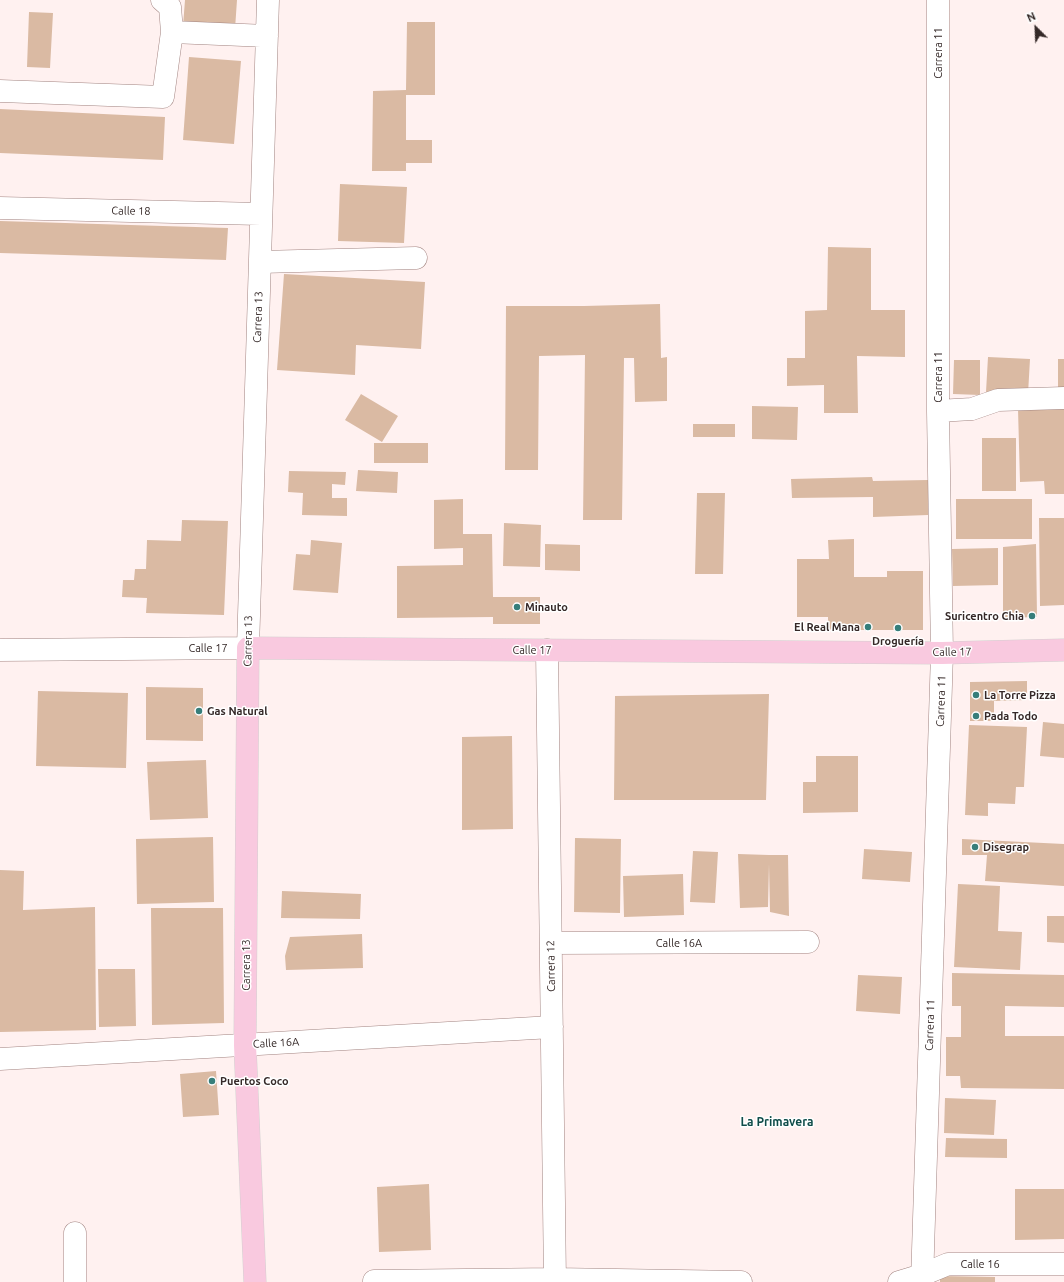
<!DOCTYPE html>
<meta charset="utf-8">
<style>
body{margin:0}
#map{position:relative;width:1064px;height:1282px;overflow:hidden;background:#fff1f0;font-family:Ubuntu,sans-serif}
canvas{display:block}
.north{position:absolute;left:1016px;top:8px;width:40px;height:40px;-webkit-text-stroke:3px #fff;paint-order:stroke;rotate:336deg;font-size:11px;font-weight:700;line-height:16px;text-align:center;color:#352928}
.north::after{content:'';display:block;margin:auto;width:14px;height:18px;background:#352928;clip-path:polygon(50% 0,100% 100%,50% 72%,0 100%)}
</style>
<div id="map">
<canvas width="1064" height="1282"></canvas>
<div class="north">N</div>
</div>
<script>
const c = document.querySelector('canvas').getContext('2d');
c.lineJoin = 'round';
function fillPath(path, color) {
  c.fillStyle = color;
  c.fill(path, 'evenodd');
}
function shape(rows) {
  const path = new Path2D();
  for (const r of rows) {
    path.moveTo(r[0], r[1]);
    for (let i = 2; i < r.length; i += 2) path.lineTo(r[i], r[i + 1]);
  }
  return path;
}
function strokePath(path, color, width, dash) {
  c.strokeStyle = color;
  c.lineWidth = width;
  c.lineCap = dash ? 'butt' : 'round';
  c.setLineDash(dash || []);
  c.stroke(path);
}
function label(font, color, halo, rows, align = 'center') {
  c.font = font + ' Ubuntu,sans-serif';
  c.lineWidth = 3;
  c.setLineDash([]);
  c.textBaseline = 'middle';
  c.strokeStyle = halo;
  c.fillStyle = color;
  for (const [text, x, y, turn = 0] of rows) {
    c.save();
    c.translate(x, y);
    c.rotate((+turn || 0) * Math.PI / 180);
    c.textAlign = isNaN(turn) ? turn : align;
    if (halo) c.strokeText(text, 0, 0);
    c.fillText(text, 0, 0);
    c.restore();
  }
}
fillPath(shape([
 [185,0,237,0,235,29,183,26],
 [29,12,53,13,50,68,27,67],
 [407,22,435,22,435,95,406,95,406,140,432,140,432,163,406,163,406,171,372,171,373,91,406,90],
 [189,57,241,61,234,144,183,140],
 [0,109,165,117,163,160,0,153],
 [340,184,407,187,404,243,338,241],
 [0,221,228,228,226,260,0,253],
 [828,247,871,248,871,310,905,310,905,357,857,356,858,413,824,413,824,385,787,386,787,358,805,358,805,311,827,310],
 [284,274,425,282,421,349,356,345,355,375,277,370],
 [660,304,661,358,667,357,667,401,635,402,634,358,624,358,622,520,583,520,585,355,539,356,538,470,505,470,506,306,584,306],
 [988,357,1030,359,1028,394,986,392],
 [1058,359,1064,359,1064,391,1058,391],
 [954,360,980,360,980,395,953,394],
 [361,394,398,416,382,442,345,420],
 [752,406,798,407,797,440,752,439],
 [1064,407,1064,494,1045,494,1044,481,1020,482,1018,409],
 [693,424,735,424,735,437,693,437],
 [982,438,1016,438,1016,491,982,491],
 [374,443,428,443,428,463,374,463],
 [358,470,398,472,397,493,356,491],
 [289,471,346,472,345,485,332,484,332,498,347,498,347,516,302,515,303,493,288,492],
 [872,477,873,481,928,480,928,515,873,517,873,497,792,498,791,479],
 [697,493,725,493,723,574,695,574],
 [463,499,463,534,492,534,493,597,540,597,540,624,493,624,493,617,397,618,397,566,463,565,463,548,434,549,434,500],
 [956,499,1032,499,1032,539,956,539],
 [1039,518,1064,518,1064,605,1040,606],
 [182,520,228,521,224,615,146,613,147,598,122,597,123,580,134,580,135,569,146,569,147,540,181,541],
 [504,523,541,525,540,567,503,566],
 [854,539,854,577,887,577,887,571,923,571,923,630,828,630,828,617,797,617,797,559,829,559,828,540],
 [311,540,342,543,338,593,293,590,296,554,310,555],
 [545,544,580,545,580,571,545,570],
 [1036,544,1037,617,1003,618,1003,547],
 [998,548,998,585,953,586,952,549],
 [1027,681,1027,700,994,701,994,721,970,721,970,682],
 [146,687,203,688,203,741,146,740],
 [38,691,128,693,126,768,36,766],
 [769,694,766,800,614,800,615,696],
 [1043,722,1064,724,1064,758,1040,756],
 [969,725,1027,727,1024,787,1016,787,1015,804,988,803,988,816,965,815],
 [512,736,513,829,462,830,462,737],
 [816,756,858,756,858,812,803,813,803,782,816,782],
 [206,760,208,818,150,820,147,762],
 [213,837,214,902,137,904,136,839],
 [575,838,621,839,620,913,574,912],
 [962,839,1064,844,1064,886,985,881,987,855,962,855],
 [864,849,912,852,910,882,862,879],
 [693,851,718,852,715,903,690,902],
 [738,854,769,855,788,855,789,916,770,912,769,864,768,907,740,908],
 [0,870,24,871,23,910,95,907,96,1030,0,1032],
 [683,874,684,915,624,917,623,876],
 [958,884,1000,886,998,931,1022,932,1020,970,954,967],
 [282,891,361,894,360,919,281,918],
 [151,908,223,908,224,1023,152,1025],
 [1047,916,1064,916,1064,943,1047,942],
 [362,934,363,968,286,970,285,956,290,937],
 [98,969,135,969,136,1026,99,1027],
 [952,973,1064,975,1064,1007,1005,1006,1005,1036,1064,1036,1064,1089,961,1088,960,1076,946,1076,946,1037,961,1037,961,1006,952,1006],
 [858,975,902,977,900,1014,856,1011],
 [216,1071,219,1115,183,1117,180,1074],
 [945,1098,996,1100,994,1135,944,1133],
 [946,1138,1007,1139,1007,1158,945,1157],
 [429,1184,431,1250,379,1252,377,1187],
 [1015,1189,1064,1189,1064,1239,1015,1240],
 [940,1276,995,1277,995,1282,940,1282]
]), '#dabaa3');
const minor = shape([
 [172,32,267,36],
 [0,91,163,97,172,32,170,7,162,0],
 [0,208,261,214],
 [260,262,416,258],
 [938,411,972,409,998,400,1064,398],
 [0,650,248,648,268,0],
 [547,650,555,1282],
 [551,943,808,942],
 [0,1059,552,1027],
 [75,1233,75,1282],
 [374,1281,555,1279,741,1282],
 [899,1282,922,1275,948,1264,1064,1264],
 [922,1282,942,653,938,411,938,0]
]);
const major = shape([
 [255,1282,245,1045,248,648,942,653,1064,650]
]);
strokePath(minor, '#a28481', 23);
strokePath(major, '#d3d0d0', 23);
strokePath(minor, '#fff', 22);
strokePath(major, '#f9c9df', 22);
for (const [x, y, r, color] of [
 [517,607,4,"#367e7a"],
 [1032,616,4,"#367e7a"],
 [868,627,4,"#367e7a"],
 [898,628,4,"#367e7a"],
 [976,695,4,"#367e7a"],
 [199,711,4,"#367e7a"],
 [976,716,4,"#367e7a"],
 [975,847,4,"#367e7a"],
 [212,1081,4,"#367e7a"]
]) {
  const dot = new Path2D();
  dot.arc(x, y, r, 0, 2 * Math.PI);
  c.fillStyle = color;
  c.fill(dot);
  strokePath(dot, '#fff', 1.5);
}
label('11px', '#352928', '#fff', [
 ["Carrera 11",938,53,-90],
 ["Calle 18",131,211,1],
 ["Carrera 13",258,317,-88],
 ["Carrera 11",938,377,-90],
 ["Carrera 13",248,641,-89],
 ["Calle 17",208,648],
 ["Calle 17",532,650],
 ["Calle 17",952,652,-1],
 ["Carrera 11",941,701,-88],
 ["Calle 16A",679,943],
 ["Carrera 13",246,965,-90],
 ["Carrera 12",551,966,-91],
 ["Carrera 11",930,1025,-88],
 ["Calle 16A",276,1043,-3],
 ["Calle 16",980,1264]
]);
label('bold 11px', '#352928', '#fff', [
 ["Minauto",525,607],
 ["Suricentro Chia",1024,616,"right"],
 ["El Real Mana",860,627,"right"],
 ["Droguería",898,641,"center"],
 ["La Torre Pizza",984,695],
 ["Gas Natural",207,711],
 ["Pada Todo",984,716],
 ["Disegrap",983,847],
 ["Puertos Coco",220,1081]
], 'left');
label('bold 12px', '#104d4a', '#fff', [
 ["La Primavera",777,1122]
]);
</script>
